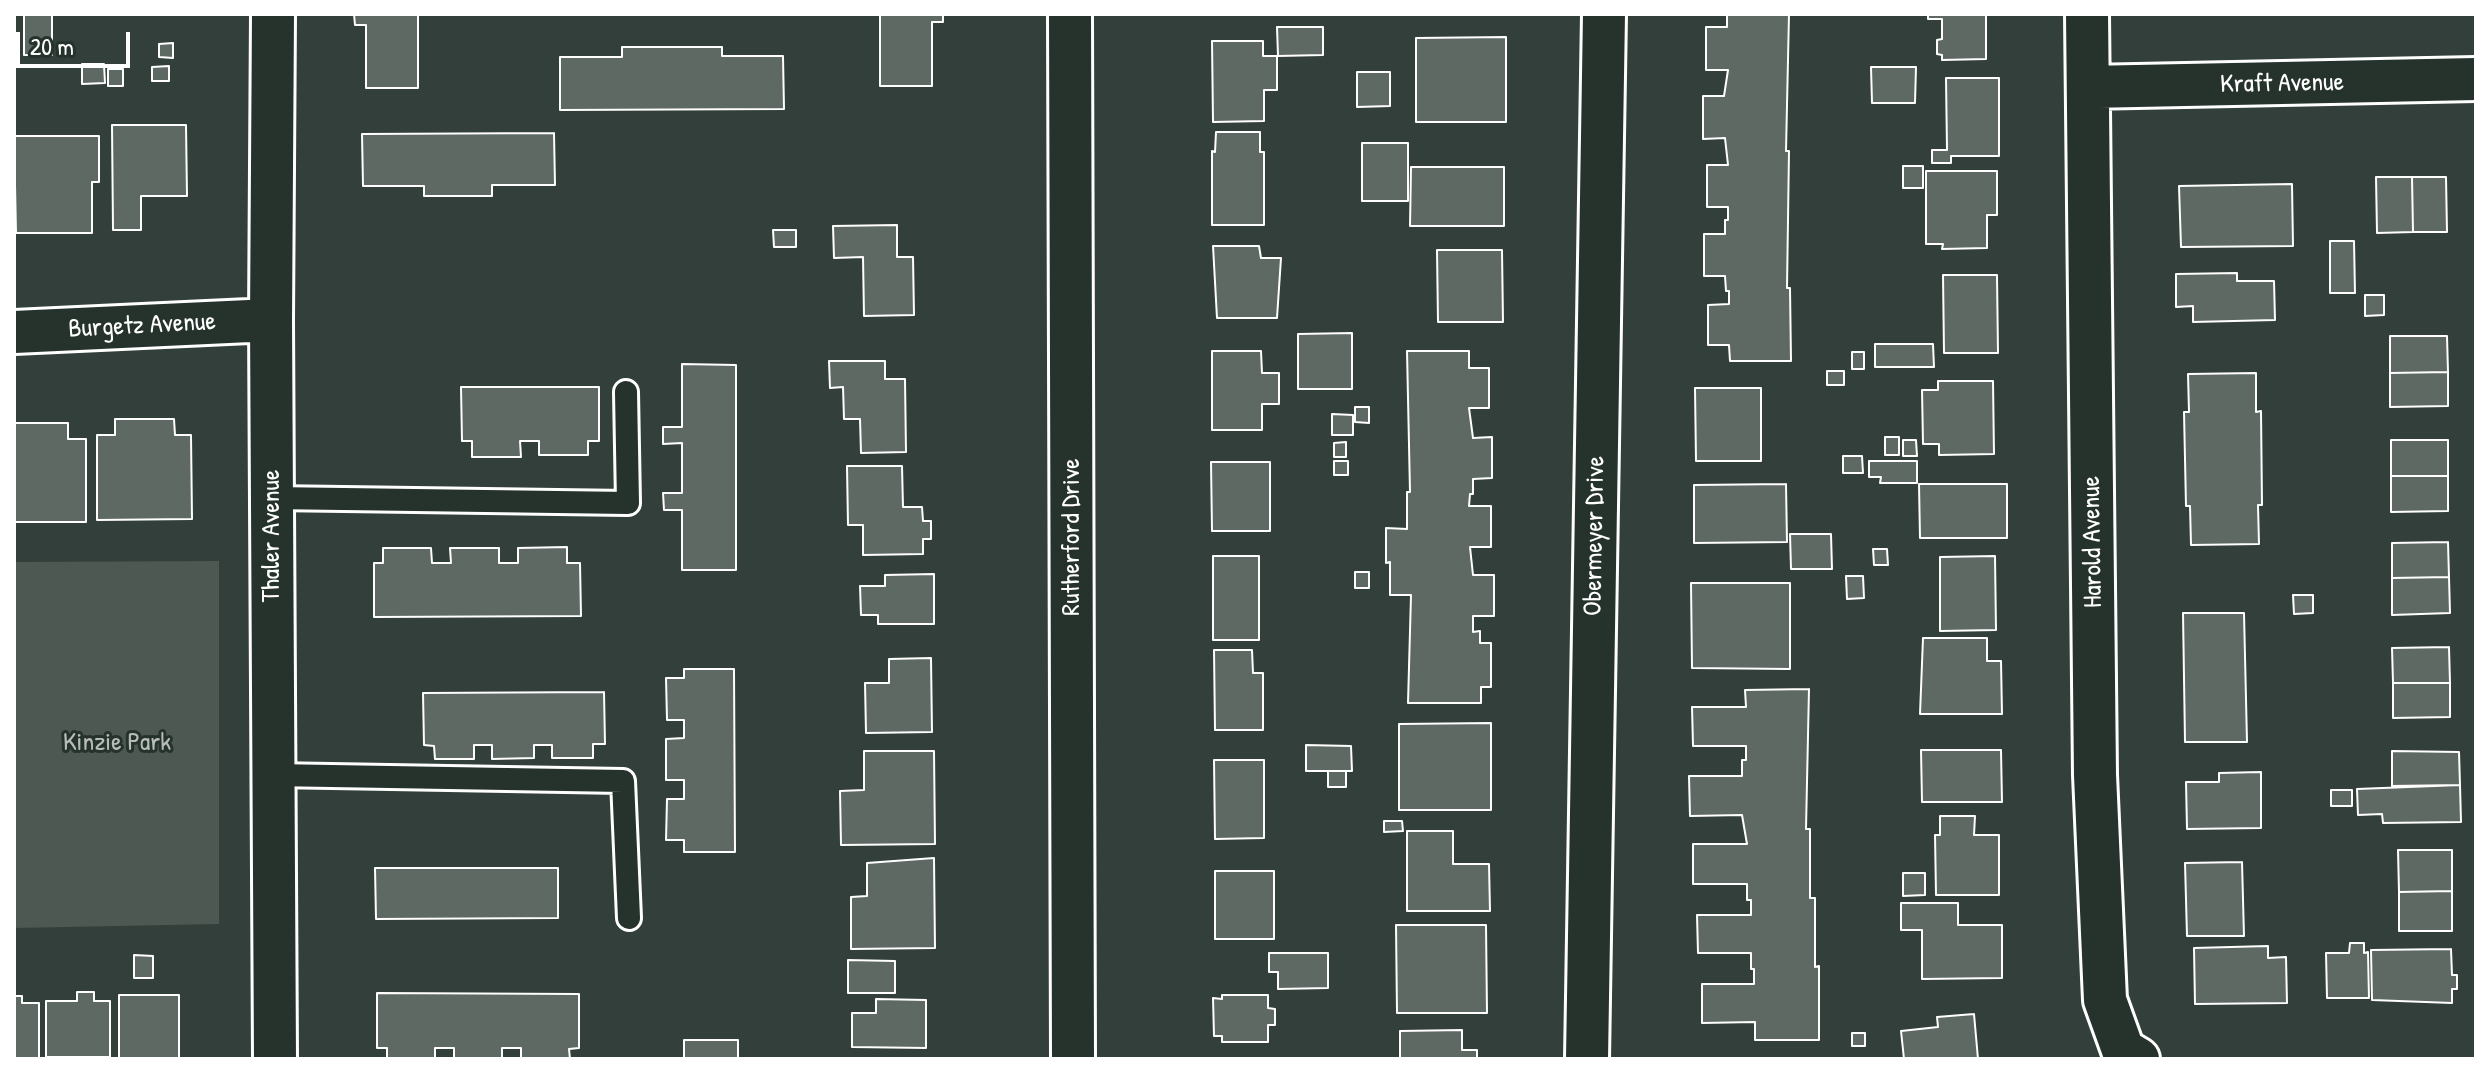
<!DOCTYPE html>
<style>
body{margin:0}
#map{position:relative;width:2490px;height:1073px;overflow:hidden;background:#333f3a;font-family:"Patrick Hand",sans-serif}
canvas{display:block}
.frame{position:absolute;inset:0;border:16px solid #fff;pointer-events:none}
.scale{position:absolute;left:16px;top:32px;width:114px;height:36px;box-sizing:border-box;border:4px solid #fff;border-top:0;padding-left:10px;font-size:24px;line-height:28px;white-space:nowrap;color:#fff;-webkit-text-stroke:6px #26332d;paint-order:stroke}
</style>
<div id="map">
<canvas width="2490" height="1073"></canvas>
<div class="frame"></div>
<div class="scale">20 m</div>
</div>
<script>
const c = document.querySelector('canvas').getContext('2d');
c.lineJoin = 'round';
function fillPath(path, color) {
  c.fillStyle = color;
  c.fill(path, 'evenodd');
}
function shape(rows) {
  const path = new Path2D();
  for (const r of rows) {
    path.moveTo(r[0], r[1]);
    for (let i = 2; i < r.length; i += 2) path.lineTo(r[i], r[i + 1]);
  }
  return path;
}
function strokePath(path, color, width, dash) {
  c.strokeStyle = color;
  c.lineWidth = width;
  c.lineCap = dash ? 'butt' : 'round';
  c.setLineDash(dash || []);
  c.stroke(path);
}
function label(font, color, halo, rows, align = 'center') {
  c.font = font + ' "Patrick Hand",sans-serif';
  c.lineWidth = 6;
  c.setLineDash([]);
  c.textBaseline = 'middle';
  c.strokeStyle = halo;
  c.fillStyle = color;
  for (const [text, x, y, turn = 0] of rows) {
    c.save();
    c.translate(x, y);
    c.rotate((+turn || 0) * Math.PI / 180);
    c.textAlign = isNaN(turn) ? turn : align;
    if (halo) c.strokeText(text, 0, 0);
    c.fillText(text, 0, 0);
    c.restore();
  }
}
fillPath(shape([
 [219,561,219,924,14,928,14,562]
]), '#4d5853');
const building = shape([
 [24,14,52,14,52,55,24,55,24,14],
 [354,14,418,14,418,88,366,88,366,25,355,25,354,14],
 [880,14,943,14,943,22,932,22,932,86,880,86,880,14],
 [1727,14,1789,14,1786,151,1789,151,1787,288,1790,288,1791,361,1730,361,1729,345,1708,345,1708,305,1729,304,1729,291,1726,291,1725,276,1704,276,1704,234,1725,234,1725,220,1728,220,1728,207,1707,207,1707,165,1728,165,1725,138,1703,139,1703,96,1724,96,1728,70,1706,70,1706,27,1727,27,1727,14],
 [1928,14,1986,14,1986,59,1942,60,1942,55,1937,54,1937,40,1942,39,1942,19,1928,19,1928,14],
 [1277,27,1323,27,1323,55,1278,56,1277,27],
 [1506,37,1506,122,1416,122,1416,38,1506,37],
 [1212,41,1263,41,1263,56,1277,56,1277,90,1264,90,1264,121,1213,122,1212,41],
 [173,43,173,58,159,57,159,44,173,43],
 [622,47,722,47,722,56,783,56,784,109,560,110,560,57,622,57,622,47],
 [82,64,104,64,105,83,82,84,82,64],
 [169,66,169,81,152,81,152,67,169,66],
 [1871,67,1916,67,1915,103,1872,103,1871,67],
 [108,69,123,69,123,86,108,86,108,69],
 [1357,72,1390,72,1390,106,1357,107,1357,72],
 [1946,78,1999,78,1999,156,1951,156,1951,163,1932,163,1932,150,1947,150,1946,78],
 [112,125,186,125,187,196,141,196,141,230,113,230,112,125],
 [1216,132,1260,132,1260,152,1264,152,1264,225,1212,225,1212,151,1215,152,1216,132],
 [554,133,555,185,492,185,492,196,424,196,424,186,363,186,362,134,554,133],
 [14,136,99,136,99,182,92,182,92,233,16,233,14,136],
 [1362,143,1408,143,1408,201,1362,201,1362,143],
 [1903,166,1923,166,1923,188,1903,188,1903,166],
 [1411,167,1504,167,1504,226,1410,226,1411,167],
 [1926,171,1997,171,1997,215,1987,215,1987,248,1942,249,1943,244,1926,244,1926,171],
 [2376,177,2412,177,2413,232,2377,233,2376,177],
 [2412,177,2446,177,2447,232,2413,232,2412,177],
 [2292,184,2293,246,2181,247,2179,186,2292,184],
 [897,225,897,257,913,257,914,315,864,316,863,257,834,258,833,226,897,225],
 [773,230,796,230,796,247,774,247,773,230],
 [2330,241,2354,241,2355,293,2330,293,2330,241],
 [1213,246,1259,246,1261,258,1281,258,1277,318,1217,318,1213,246],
 [1437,250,1502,250,1503,322,1438,322,1437,250],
 [2237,273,2237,281,2274,281,2275,320,2193,322,2193,306,2176,307,2176,274,2237,273],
 [1943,275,1997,275,1998,353,1944,353,1943,275],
 [2365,295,2384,295,2384,315,2365,316,2365,295],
 [1352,333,1352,389,1298,389,1298,334,1352,333],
 [2390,336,2447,336,2448,372,2390,373,2390,336],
 [1875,344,1933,344,1934,367,1875,367,1875,344],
 [1212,351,1261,351,1262,373,1279,373,1279,404,1262,404,1262,430,1212,430,1212,351],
 [1407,351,1469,351,1469,368,1489,368,1489,408,1469,408,1473,438,1492,437,1492,478,1473,479,1473,494,1470,494,1469,506,1491,506,1491,547,1470,547,1473,575,1494,575,1494,616,1473,616,1473,632,1480,631,1480,643,1491,643,1491,687,1481,687,1481,703,1408,703,1411,595,1390,595,1390,562,1386,563,1386,528,1407,529,1407,492,1410,492,1407,351],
 [1852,352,1864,352,1864,369,1852,369,1852,352],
 [829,361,885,361,885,379,905,379,906,452,861,453,860,419,844,419,843,387,830,388,829,361],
 [682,364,736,365,736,570,682,570,682,510,664,510,663,493,682,493,682,443,663,444,663,427,682,427,682,364],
 [1827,371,1844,371,1844,385,1827,385,1827,371],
 [2448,372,2448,406,2390,407,2390,373,2448,372],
 [2256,373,2256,412,2261,411,2262,505,2258,505,2259,544,2191,545,2190,506,2186,506,2184,412,2189,412,2188,374,2256,373],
 [1938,381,1993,381,1994,454,1939,455,1939,444,1923,444,1922,390,1938,390,1938,381],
 [461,387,599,387,599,441,588,441,588,455,539,455,539,441,520,441,521,457,472,457,472,441,462,441,461,387],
 [1695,388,1761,388,1761,461,1696,461,1695,388],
 [1355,407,1369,407,1369,423,1355,422,1355,407],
 [1332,414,1353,415,1353,435,1332,435,1332,414],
 [115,419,174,419,175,435,191,435,192,519,97,520,97,435,115,435,115,419],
 [14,423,68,423,68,439,86,439,86,522,14,522,14,423],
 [1885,437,1899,437,1899,455,1885,455,1885,437],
 [1903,440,1916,440,1917,456,1903,456,1903,440],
 [2391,440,2448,440,2448,476,2391,476,2391,440],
 [1346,442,1346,457,1334,457,1334,443,1346,442],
 [1843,456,1862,456,1863,473,1843,473,1843,456],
 [1334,461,1348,461,1348,475,1334,475,1334,461],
 [1869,461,1917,461,1917,483,1880,483,1881,477,1869,477,1869,461],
 [1211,462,1270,462,1270,531,1212,531,1211,462],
 [847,466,902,466,903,507,922,507,923,521,931,521,931,539,923,539,923,554,863,555,863,525,848,525,847,466],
 [2391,476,2448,476,2448,511,2391,512,2391,476],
 [1786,484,1787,542,1694,543,1694,485,1786,484],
 [1919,484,2007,484,2007,538,1920,538,1919,484],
 [1790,534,1831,534,1832,569,1791,569,1790,534],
 [2448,542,2449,577,2392,578,2392,543,2448,542],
 [567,547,567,563,580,563,581,616,374,617,374,563,383,563,383,548,431,548,432,563,451,563,450,548,499,548,499,563,518,563,518,548,567,547],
 [1873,549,1887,549,1888,565,1874,565,1873,549],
 [1213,556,1259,556,1259,640,1213,640,1213,556],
 [1995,556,1996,630,1940,631,1940,557,1995,556],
 [1355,572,1369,572,1369,588,1355,588,1355,572],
 [934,574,934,624,878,624,878,615,861,615,860,586,885,586,885,575,934,574],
 [1846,576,1863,576,1864,598,1847,599,1846,576],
 [2449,577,2450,613,2392,615,2392,578,2449,577],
 [1691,583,1790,583,1790,669,1692,668,1691,583],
 [2293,595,2313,595,2313,613,2294,614,2293,595],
 [2183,613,2244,613,2247,742,2185,742,2183,613],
 [1923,638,1987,638,1987,661,2001,661,2002,714,1920,714,1923,638],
 [2449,647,2450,683,2393,683,2392,648,2449,647],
 [1214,650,1252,650,1253,673,1263,673,1263,730,1215,730,1214,650],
 [931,658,932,732,866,733,865,683,889,683,889,659,931,658],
 [684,669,734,669,735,852,684,852,684,840,666,840,667,799,684,799,684,780,666,780,666,739,684,738,684,720,667,720,666,678,684,678,684,669],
 [2393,683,2450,683,2450,717,2393,718,2393,683],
 [1809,689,1806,829,1810,829,1810,898,1815,898,1815,967,1819,966,1819,1040,1755,1040,1755,1022,1702,1023,1702,984,1754,984,1754,969,1751,969,1751,953,1698,953,1697,915,1751,915,1751,900,1747,900,1747,884,1693,884,1693,844,1747,844,1742,815,1690,816,1689,776,1742,776,1742,760,1746,760,1746,746,1693,746,1692,707,1746,707,1745,690,1809,689],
 [604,692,605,744,593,744,593,758,552,758,552,745,534,745,534,758,492,759,492,745,474,745,474,759,435,759,434,746,424,745,423,693,604,692],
 [1491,723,1491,810,1399,810,1399,724,1491,723],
 [1306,745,1351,746,1352,771,1306,771,1306,745],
 [1921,750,2001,750,2002,802,1922,802,1921,750],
 [864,751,934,751,935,844,841,845,840,791,864,790,864,751],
 [2392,751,2459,752,2460,785,2392,786,2392,751],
 [1214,760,1264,760,1264,838,1215,839,1214,760],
 [1328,771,1346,771,1346,787,1328,787,1328,771],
 [2261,772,2261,828,2187,829,2186,782,2219,782,2219,773,2261,772],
 [2460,785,2461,822,2383,823,2382,814,2358,815,2357,789,2460,785],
 [2331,790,2352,790,2352,806,2331,806,2331,790],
 [1940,816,1975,816,1974,835,1999,835,1999,895,1936,895,1935,835,1940,835,1940,816],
 [1384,821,1402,821,1403,831,1384,832,1384,821],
 [1407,831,1453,831,1453,864,1489,864,1490,911,1407,911,1407,831],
 [2398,850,2452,850,2452,891,2399,892,2398,850],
 [934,858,935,948,851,949,851,897,867,896,867,863,934,858],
 [2242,862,2244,936,2187,936,2185,863,2242,862],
 [375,868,558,868,558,918,376,919,375,868],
 [1215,871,1274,871,1274,939,1215,939,1215,871],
 [1903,873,1925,873,1925,895,1903,896,1903,873],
 [2452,891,2452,931,2399,931,2399,892,2452,891],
 [1901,903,1958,903,1958,925,2002,925,2002,978,1922,979,1922,930,1901,930,1901,903],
 [1396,925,1486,925,1487,1013,1397,1013,1396,925],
 [2350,943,2364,943,2364,953,2368,952,2369,998,2327,998,2326,953,2349,953,2350,943],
 [2268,946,2268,958,2286,957,2287,1003,2195,1004,2194,948,2268,946],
 [2451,949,2452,975,2457,975,2457,989,2452,989,2452,1003,2372,1000,2371,950,2451,949],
 [1269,953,1328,953,1328,988,1278,989,1278,972,1269,972,1269,953],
 [134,955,153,956,153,978,134,978,134,955],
 [848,960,895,961,895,993,848,993,848,960],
 [77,992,94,992,94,1001,110,1001,110,1057,46,1057,46,1001,77,1001,77,992],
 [377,993,579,994,579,1048,569,1049,570,1059,521,1059,521,1048,502,1048,502,1059,454,1059,454,1048,435,1048,435,1059,387,1059,387,1048,377,1048,377,993],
 [119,995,179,995,179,1059,119,1059,119,995],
 [1222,995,1268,995,1268,1008,1275,1009,1275,1025,1268,1025,1268,1042,1222,1042,1222,1036,1214,1036,1213,998,1222,999,1222,995],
 [14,996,22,996,22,1003,39,1003,39,1059,14,1059,14,996],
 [876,999,926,1000,926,1048,852,1047,852,1013,876,1013,876,999],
 [1974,1014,1978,1059,1904,1059,1901,1031,1938,1027,1937,1017,1974,1014],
 [1462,1030,1462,1050,1477,1050,1477,1059,1400,1059,1400,1031,1462,1030],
 [1852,1033,1865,1033,1865,1046,1852,1046,1852,1033],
 [684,1040,738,1040,738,1059,684,1059,684,1040]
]);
fillPath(building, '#5f6964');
strokePath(building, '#fff', 2);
const service = shape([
 [272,498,628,503,626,392],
 [273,775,623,781,629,918]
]);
const minor = shape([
 [273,14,271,320,275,1059],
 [1070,14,1073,1059],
 [2087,14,2095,775,2105,1000,2123,1050,2138,1059],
 [2088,87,2476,79],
 [14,332,271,320],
 [1587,1059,1604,14]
]);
strokePath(service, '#fff', 28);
strokePath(minor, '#fff', 48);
strokePath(service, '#26332d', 22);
strokePath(minor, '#26332d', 42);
label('26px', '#fff', '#26332d', [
 ["Kraft Avenue",2282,84,-1],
 ["Burgetz Avenue",142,326,-3],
 ["Thaler Avenue",272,536,-90],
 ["Obermeyer Drive",1595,536,-89],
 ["Rutherford Drive",1072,537,-90],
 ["Harold Avenue",2093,542,-91]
]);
label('26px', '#b8bcba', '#26332d', [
 ["Kinzie Park",117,743]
]);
</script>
